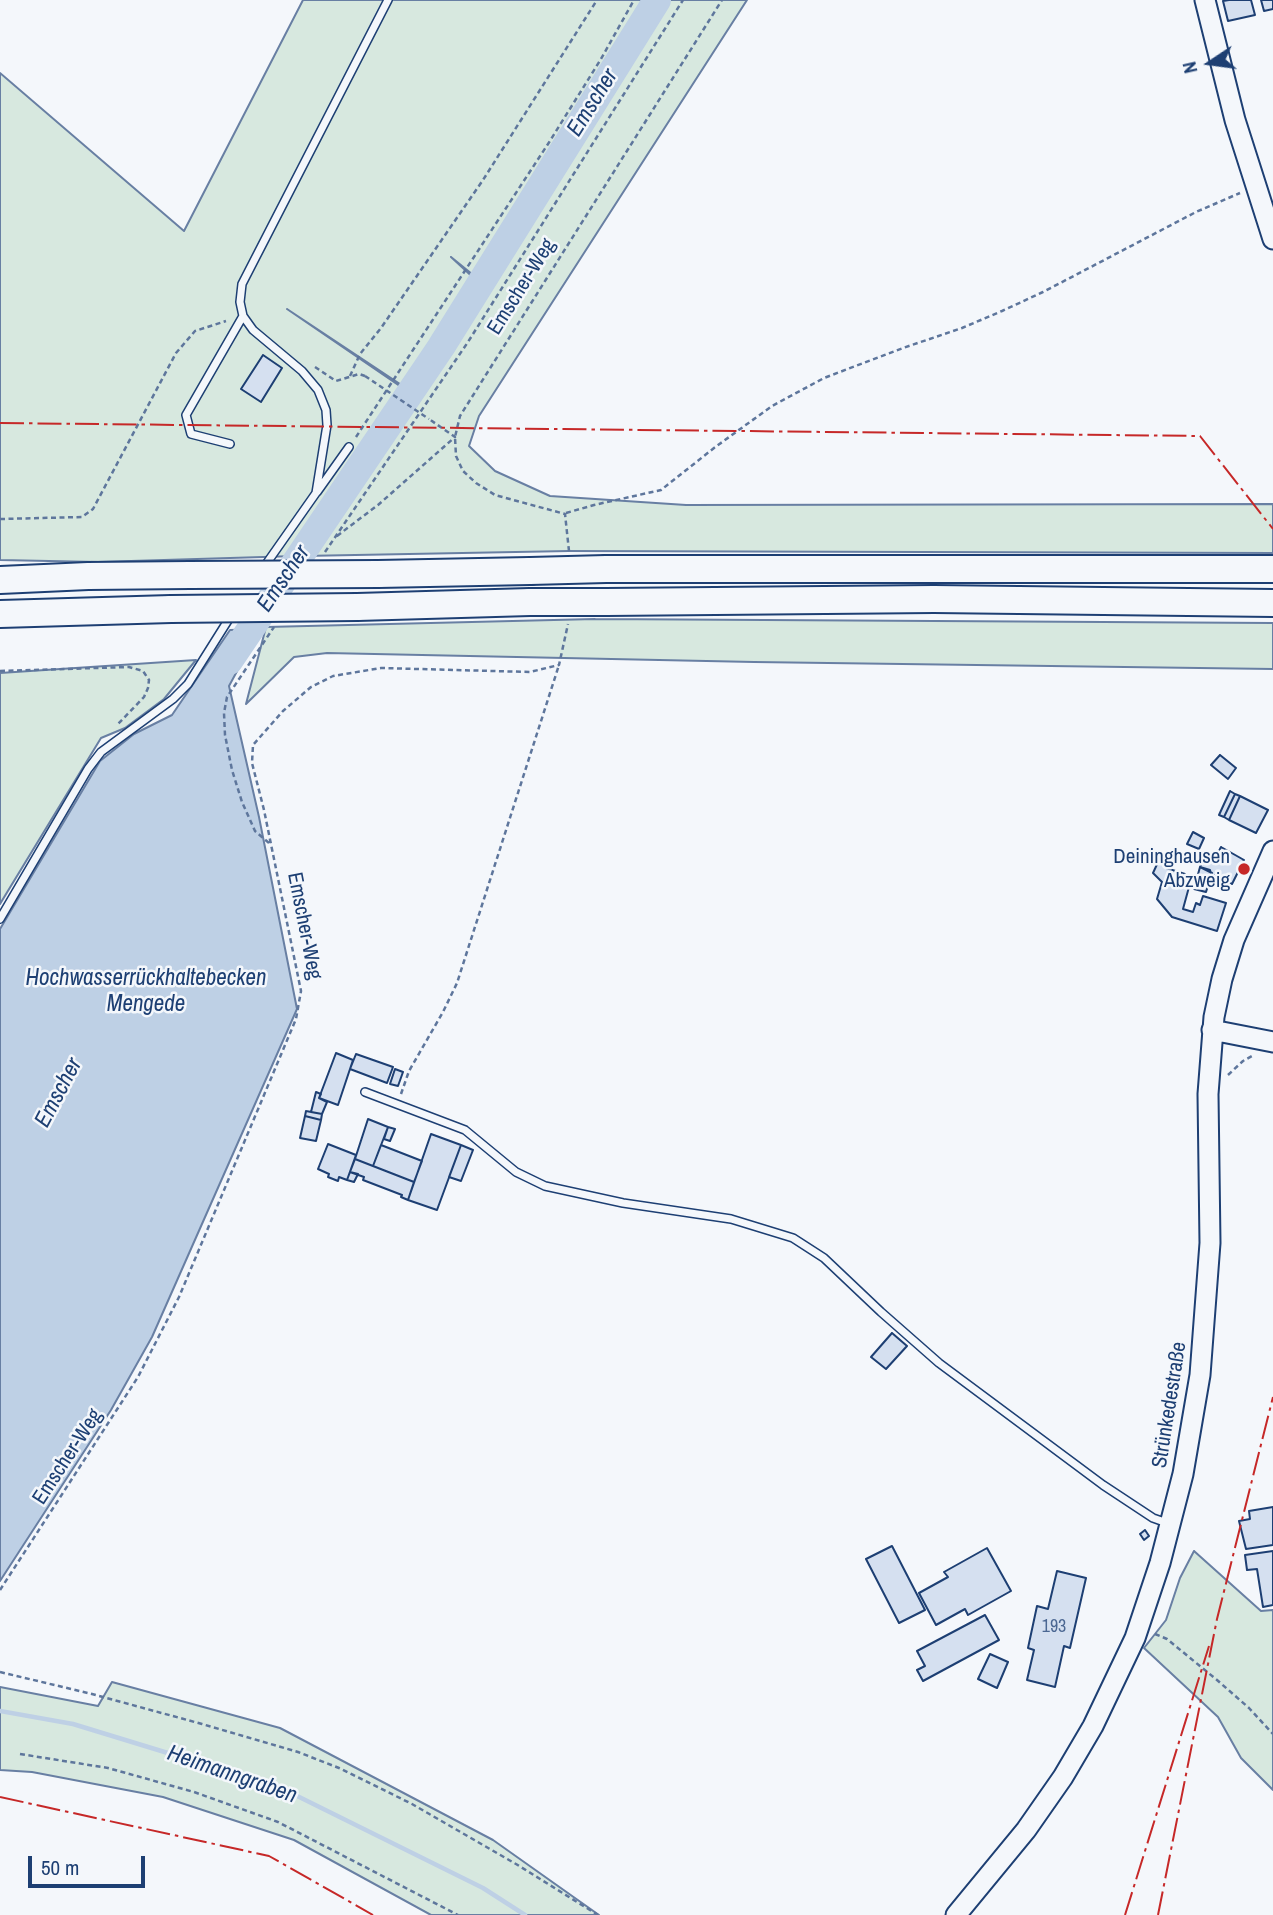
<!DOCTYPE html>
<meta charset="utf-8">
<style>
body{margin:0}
#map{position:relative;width:1273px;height:1915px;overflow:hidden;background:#f4f7fb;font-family:"Archivo Narrow",sans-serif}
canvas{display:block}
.north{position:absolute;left:1175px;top:28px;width:70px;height:70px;-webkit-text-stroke:5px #f4f7fb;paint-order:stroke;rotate:257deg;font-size:19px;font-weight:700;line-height:28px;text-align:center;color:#1d3f73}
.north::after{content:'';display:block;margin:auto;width:24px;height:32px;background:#1d3f73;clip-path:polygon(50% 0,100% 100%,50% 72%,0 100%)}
.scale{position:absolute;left:28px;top:1856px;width:117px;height:32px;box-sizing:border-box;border:4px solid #1d3f73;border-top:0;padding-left:9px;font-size:21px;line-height:24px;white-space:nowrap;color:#1d3f73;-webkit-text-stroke:5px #f4f7fb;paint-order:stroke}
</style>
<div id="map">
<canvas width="1273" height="1915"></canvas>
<div class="north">N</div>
<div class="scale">50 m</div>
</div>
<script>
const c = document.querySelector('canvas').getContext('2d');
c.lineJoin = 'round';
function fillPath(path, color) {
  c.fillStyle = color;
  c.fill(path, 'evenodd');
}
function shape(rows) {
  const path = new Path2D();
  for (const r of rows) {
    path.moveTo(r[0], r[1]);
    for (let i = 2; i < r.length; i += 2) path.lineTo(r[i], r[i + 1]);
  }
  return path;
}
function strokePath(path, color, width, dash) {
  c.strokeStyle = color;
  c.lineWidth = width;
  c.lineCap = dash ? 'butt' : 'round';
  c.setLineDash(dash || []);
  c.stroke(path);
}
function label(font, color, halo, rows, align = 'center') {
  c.font = font + ' "Archivo Narrow",sans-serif';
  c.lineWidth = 5;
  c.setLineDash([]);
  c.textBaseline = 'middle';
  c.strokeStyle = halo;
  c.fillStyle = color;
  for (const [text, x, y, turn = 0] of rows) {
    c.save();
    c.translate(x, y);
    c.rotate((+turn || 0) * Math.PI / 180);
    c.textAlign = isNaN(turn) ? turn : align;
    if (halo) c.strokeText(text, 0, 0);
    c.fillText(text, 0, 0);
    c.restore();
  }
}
const green = shape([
 [303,0,747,0,479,416,469,446,495,471,550,496,686,505,1273,504,1273,553,569,551,302,556,389,423,296,556,98,562,0,560,0,73,184,231,303,0],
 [451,257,483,283,410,393,287,309,409,390,478,282,451,257],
 [595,619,1273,623,1273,669,754,662,327,653,294,657,246,704,266,627,595,619],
 [196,660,164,699,125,728,101,738,0,904,0,673,196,660],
 [1194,1551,1261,1611,1273,1610,1273,1790,1241,1758,1218,1717,1144,1648,1166,1620,1180,1578,1194,1551],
 [112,1682,280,1728,493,1840,599,1915,431,1915,294,1840,163,1797,32,1772,0,1770,0,1687,98,1706,112,1682]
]);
fillPath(green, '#d7e8df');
strokePath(green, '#687fa3', 2);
const water = shape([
 [260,629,229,686,259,817,297,1009,152,1337,111,1410,0,1581,0,929,100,761,134,734,172,715,230,630,260,629]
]);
fillPath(water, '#bed0e5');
strokePath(water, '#687fa3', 2);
strokePath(shape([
 [0,1711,73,1724,279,1787,483,1888,525,1915]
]), '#bed0e5', 4.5);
strokePath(shape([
 [229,661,441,347,657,0]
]), '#bed0e5', 28);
const building = shape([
 [1229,0,1251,0,1255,15,1228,21,1223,1,1229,0],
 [1261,0,1273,0,1273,9,1264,11,1261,0],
 [263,355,282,368,261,402,241,389,263,355],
 [1220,755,1236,768,1228,779,1211,765,1220,755],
 [1230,791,1235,794,1224,817,1219,815,1230,791],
 [1235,794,1240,796,1229,820,1224,817,1235,794],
 [1240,796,1268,810,1256,833,1229,820,1240,796],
 [1193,832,1204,838,1199,849,1187,844,1193,832],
 [1221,847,1244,860,1232,884,1211,874,1210,870,1200,867,1201,865,1196,858,1198,854,1214,861,1221,847],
 [1159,860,1166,868,1185,874,1182,885,1189,887,1183,909,1193,912,1196,903,1200,905,1203,896,1226,903,1217,931,1172,917,1157,899,1162,882,1153,873,1159,860],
 [1200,867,1212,873,1206,892,1194,889,1200,867],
 [336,1053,353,1060,338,1105,319,1098,336,1053],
 [356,1054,393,1067,387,1083,350,1069,356,1054],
 [395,1069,403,1072,398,1086,390,1084,395,1069],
 [316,1092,321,1094,319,1098,327,1102,322,1114,311,1112,316,1092],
 [306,1111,322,1114,321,1120,305,1116,306,1111],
 [305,1116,321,1120,316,1141,300,1138,305,1116],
 [368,1119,388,1127,373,1166,355,1159,368,1119],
 [388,1127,395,1129,390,1141,384,1139,388,1127],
 [431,1134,461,1145,437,1210,408,1200,431,1134],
 [328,1144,356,1155,347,1180,339,1177,338,1181,328,1177,329,1174,318,1169,328,1144],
 [381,1145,422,1161,414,1182,373,1166,381,1145],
 [461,1145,473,1150,461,1181,449,1177,461,1145],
 [355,1159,414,1182,408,1200,401,1197,402,1195,363,1180,364,1177,350,1172,355,1159],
 [350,1172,358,1174,354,1182,347,1180,350,1172],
 [892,1333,907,1346,886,1369,871,1357,892,1333],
 [1273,1507,1273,1545,1246,1549,1239,1521,1250,1519,1249,1511,1273,1507],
 [1145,1530,1149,1536,1144,1540,1140,1534,1145,1530],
 [892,1546,925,1610,899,1623,866,1559,892,1546],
 [987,1548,1011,1591,968,1615,965,1609,936,1625,919,1593,948,1577,944,1572,987,1548],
 [1273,1551,1273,1605,1263,1607,1257,1569,1247,1570,1245,1555,1273,1551],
 [1057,1571,1086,1578,1070,1648,1064,1646,1055,1687,1027,1680,1034,1650,1028,1648,1037,1606,1048,1609,1057,1571],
 [985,1615,999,1640,923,1681,917,1670,925,1666,917,1651,985,1615],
 [990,1654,1008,1662,997,1688,978,1679,990,1654]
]);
fillPath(building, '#d5e0f0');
strokePath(building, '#1d3f73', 2);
const service = shape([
 [230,444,191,434,186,415,243,316],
 [317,492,349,447],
 [264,567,316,493,327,425,326,410,318,390,302,371,253,330,243,316,240,302,242,284,388,0],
 [0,919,88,769,101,752,173,699,188,684,232,614],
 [365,1092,465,1130,516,1172,545,1186,623,1203,731,1219,793,1238,824,1258,881,1312,939,1363,1103,1485,1153,1518,1170,1524]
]);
const secondary = shape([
 [1205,0,1235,120,1273,239],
 [1212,1030,1273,1042],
 [956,1915,1026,1830,1063,1777,1093,1726,1135,1638,1160,1563,1183,1474,1200,1375,1210,1243,1208,1094,1214,1017,1222,979,1234,940,1273,851]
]);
const motorway = shape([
 [606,569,1273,569],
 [378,574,530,571],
 [0,580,88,576,190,575],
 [606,602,934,599,1273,603],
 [357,607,530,602],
 [0,614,171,609]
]);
strokePath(service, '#1d3f73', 10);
strokePath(secondary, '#1d3f73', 23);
strokePath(motorway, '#1d3f73', 30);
strokePath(shape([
 [315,367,336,381,359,374,365,376],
 [350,376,360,354,381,328,483,180,597,0],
 [356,437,548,144,601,59,634,0],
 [566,513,594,505,661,490,714,448,772,406,824,378,903,348,962,328,1002,311,1043,292,1196,212,1240,193],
 [0,519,82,517,93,509,176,353,195,331,226,321],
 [337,536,378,505,455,437,429,419],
 [569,551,565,514,495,495,476,483,463,471,456,456,455,437,460,416,722,0],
 [325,552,468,342,683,0],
 [0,671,129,667,143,671,149,680,148,688,144,697,118,724],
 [269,843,255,831,242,802,232,770,225,735,224,713,227,697,274,627],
 [1228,1075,1243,1061,1252,1056],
 [401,1094,409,1071,443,1012,457,983,559,665],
 [0,1590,138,1377,179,1297,296,1019,301,991,264,810,252,763,253,745,283,711,311,687,333,676,381,668,530,672,559,665,568,624],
 [1155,1634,1167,1639,1217,1680,1249,1708,1273,1734],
 [0,1672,92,1694,202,1724,298,1752,339,1768,412,1804,516,1864,598,1915],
 [20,1754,108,1768,194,1792,278,1822,458,1915]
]), '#5e769c', 2.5, [5, 3.5]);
strokePath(service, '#f4f7fb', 7);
strokePath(secondary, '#f4f7fb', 19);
strokePath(motorway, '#f4f7fb', 26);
const motorwayBridge = shape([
 [530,571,606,569],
 [190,575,378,574],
 [530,602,606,602],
 [171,609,357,607]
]);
strokePath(motorwayBridge, '#1d3f73', 30, []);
strokePath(shape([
 [365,376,429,419]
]), '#5e769c', 2.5, [5, 3.5]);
strokePath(motorwayBridge, '#f4f7fb', 26);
strokePath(shape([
 [0,423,1200,436,1273,529],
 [0,1797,269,1856,373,1915],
 [1125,1915,1209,1646],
 [1158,1915,1217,1619,1273,1397]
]), '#c62828', 2, [24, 5, 3.5, 5]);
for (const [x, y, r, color] of [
 [1244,869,7,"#c62828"]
]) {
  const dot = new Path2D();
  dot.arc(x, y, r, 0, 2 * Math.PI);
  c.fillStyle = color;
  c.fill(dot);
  strokePath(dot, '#f4f7fb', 2.5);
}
label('18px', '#4b6792', null, [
 ["193",1054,1627]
]);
label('21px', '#1d3f73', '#f4f7fb', [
 ["Emscher-Weg",522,287,-58],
 ["Emscher-Weg",304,926,79],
 ["Strünkedestraße",1170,1405,-81],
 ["Emscher-Weg",68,1457,-57]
]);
label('21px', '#1d3f73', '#f4f7fb', [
 ["Deininghausen",1230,857],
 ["Abzweig",1230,881]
], 'right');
label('italic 23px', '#1d3f73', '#f4f7fb', [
 ["Emscher",593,103,-58],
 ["Emscher",284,579,-56],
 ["Hochwasserrückhaltebecken",146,979],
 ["Mengede",146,1005],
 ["Emscher",59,1093,-62],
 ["Heimanngraben",232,1775,19]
]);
</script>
